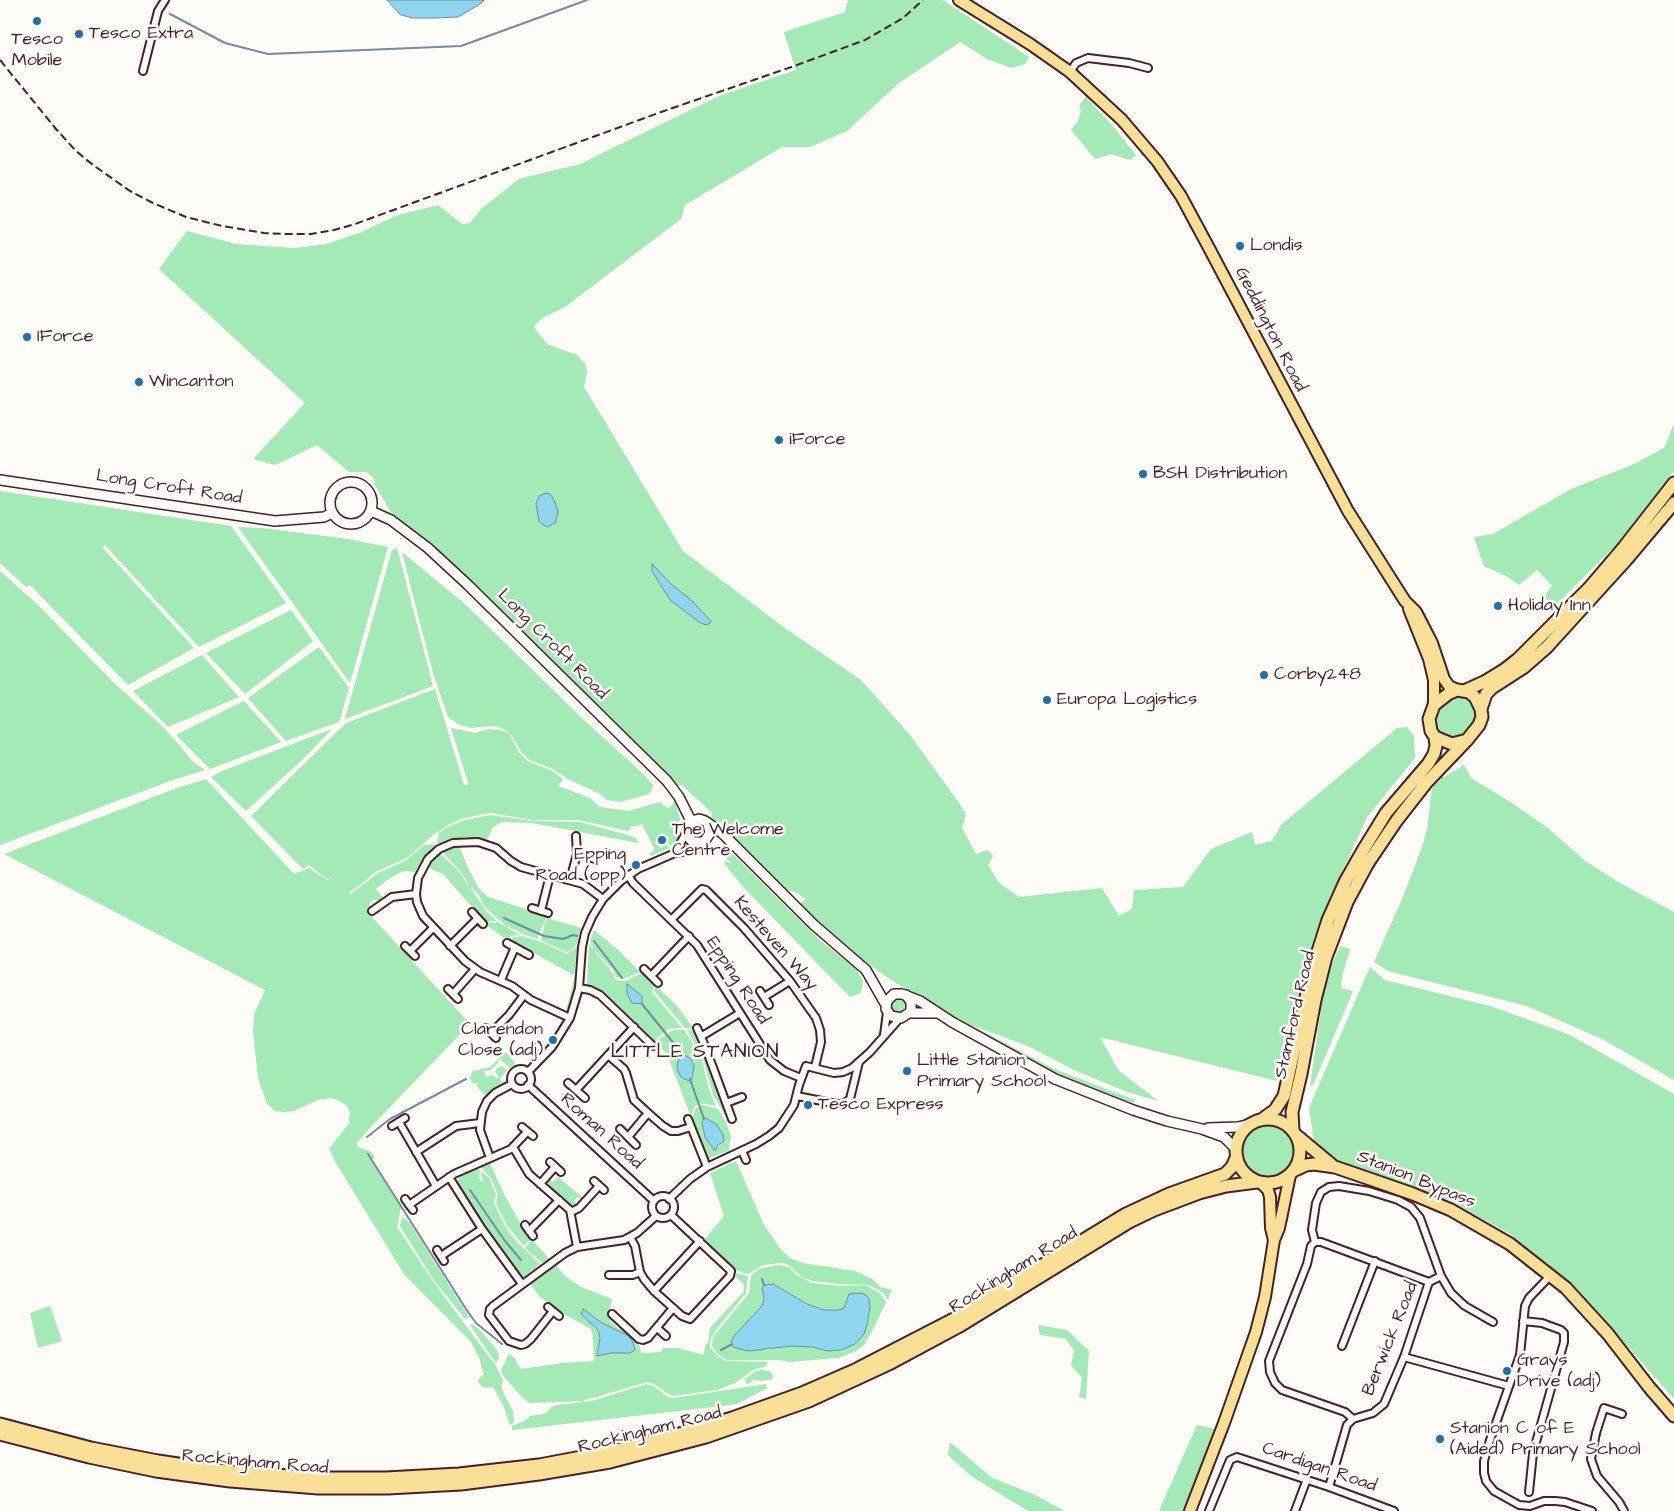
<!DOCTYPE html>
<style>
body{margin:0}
canvas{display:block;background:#fdfcf7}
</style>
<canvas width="1674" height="1511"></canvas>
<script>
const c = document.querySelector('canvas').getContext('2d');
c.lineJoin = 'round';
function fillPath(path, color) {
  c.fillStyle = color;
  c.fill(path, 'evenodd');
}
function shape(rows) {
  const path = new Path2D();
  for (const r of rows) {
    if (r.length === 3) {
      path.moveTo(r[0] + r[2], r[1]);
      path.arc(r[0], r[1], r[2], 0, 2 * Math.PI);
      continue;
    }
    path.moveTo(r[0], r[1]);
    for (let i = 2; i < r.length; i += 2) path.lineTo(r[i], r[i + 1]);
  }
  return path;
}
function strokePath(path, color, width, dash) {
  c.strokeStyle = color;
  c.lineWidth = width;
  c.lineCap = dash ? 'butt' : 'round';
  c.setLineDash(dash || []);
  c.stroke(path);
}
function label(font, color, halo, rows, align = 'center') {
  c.font = font + ' "Architects Daughter",sans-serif';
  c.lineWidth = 5;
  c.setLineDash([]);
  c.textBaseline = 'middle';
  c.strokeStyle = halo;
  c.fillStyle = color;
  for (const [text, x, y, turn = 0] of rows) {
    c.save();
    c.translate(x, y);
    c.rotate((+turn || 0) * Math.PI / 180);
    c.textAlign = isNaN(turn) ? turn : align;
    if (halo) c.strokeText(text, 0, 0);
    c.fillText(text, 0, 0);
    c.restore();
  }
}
fillPath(shape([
 [848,0,943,0,1029,57,1025,64,1011,68,987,59,960,42,899,83,847,131,810,147,782,147,685,205,681,219,565,307,542,318,534,327,547,344,577,355,585,364,587,372,584,387,683,551,786,629,861,680,910,735,959,803,966,814,962,828,976,854,988,850,993,856,988,865,999,883,1019,897,1102,888,1119,916,1132,909,1134,890,1183,887,1211,849,1252,832,1255,845,1272,841,1281,825,1397,728,1407,727,1414,736,1415,758,1367,817,1335,888,1315,935,1302,978,1277,1081,1100,1037,1118,1070,1158,1101,1127,1092,1074,1070,1028,1046,971,1025,1052,1068,1135,1100,1134,1104,1050,1074,891,980,862,959,800,905,805,899,799,894,782,888,711,818,712,813,682,785,678,786,494,604,436,550,393,515,374,484,375,480,367,472,349,472,317,445,275,465,253,459,305,403,159,269,187,231,236,244,295,248,327,244,359,233,398,215,438,205,462,224,470,223,481,209,519,179,580,164,719,96,796,70,784,32,845,12],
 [1086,97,1112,125,1136,155,1130,160,1111,154,1095,159,1071,130,1078,121,1081,110,1079,106],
 [1674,424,1674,471,1619,542,1553,608,1544,596,1552,586,1537,570,1519,585,1508,577,1484,566,1474,537,1493,534,1571,489,1632,465,1664,448],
 [0,491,231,526,286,603,199,647,105,545,102,547,194,648,128,685,30,585,26,587,0,563],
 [238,527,263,528,348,539,388,547,350,683],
 [397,548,433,686,345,719,392,550],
 [402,552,466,605,583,719,641,772,653,785,651,792,646,795,620,802,607,800,600,794,568,779,553,769,530,760,522,753,512,736,504,729,495,726,470,728,458,724,448,717,433,673],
 [0,571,38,605,114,683,162,726,181,747,191,760,205,770,170,781,0,845],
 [291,610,313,641,245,694,206,653],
 [319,647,349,688,339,722,286,741,248,698],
 [202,655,239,697,168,727,133,691],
 [435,689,464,785,469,785,451,728,475,733,490,729,499,730,508,733,511,737,519,752,526,760,552,771,563,779,558,786,590,798,600,807,629,811,660,802,667,808,670,807,675,801,680,819,679,835,676,842,672,847,666,842,669,838,662,833,655,843,661,848,665,844,670,848,651,856,649,853,653,852,654,848,642,824,638,826,631,826,630,830,627,831,579,820,532,820,491,813,484,814,461,819,448,825,432,836,407,858,375,872,360,885,349,892,351,894,378,873,407,860,424,845,434,844,436,846,422,860,415,872,405,871,399,873,386,881,376,889,383,898,378,901,374,899,369,903,370,906,368,910,372,915,371,916,470,1024,367,1131,357,1143,357,1146,362,1149,370,1151,375,1157,371,1160,401,1208,397,1227,432,1280,496,1366,503,1381,501,1386,504,1394,513,1411,514,1423,510,1425,503,1405,493,1387,484,1388,478,1382,478,1380,484,1374,480,1360,471,1342,404,1274,336,1163,329,1149,350,1122,349,1120,350,1112,347,1106,338,1100,330,1098,318,1100,293,1111,285,1112,275,1111,267,1104,258,1078,253,1031,254,1015,265,990,4,854,177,788,206,779,294,874,309,868,327,880,335,875,327,879,309,865,303,869,251,816,346,723],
 [1456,696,1464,697,1471,702,1476,712,1476,718,1472,725,1463,735,1451,738,1442,734,1438,730,1435,720,1438,711,1443,704,1449,699],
 [244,701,281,742,210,769,176,735],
 [332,729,302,760,246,811,211,777,222,771],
 [1464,765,1471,778,1512,803,1548,828,1584,860,1618,882,1674,912,1674,1080,1602,1039,1527,1006,1388,971,1374,962,1403,897,1421,850,1427,830,1432,788,1441,779],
 [490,815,532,821,580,822,631,836,636,838,639,843,532,823,502,822,493,827,487,840,464,837,437,844,439,833,448,827,462,821],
 [699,831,8],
 [459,846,468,868,479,889,488,897,547,916,537,939,523,934,505,925,485,907,478,894,471,887,461,872,443,853,451,848],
 [715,848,723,848,734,855,821,941,854,967,863,980,861,993,850,997,744,888,724,863,725,861,732,864],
 [441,854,460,873,487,912,497,921,485,922,444,875,427,867,433,859],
 [548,917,553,920,581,928,577,944,570,951,566,952,541,940,545,923],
 [488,922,495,923,498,922,520,935,511,936,508,941,485,924],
 [582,928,578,956,576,989,571,1007,566,1011,576,971,578,949],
 [594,930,616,948,640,972,623,979,616,977,613,970,594,949,590,941],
 [522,936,544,943,567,954,577,947,574,975,510,940,512,938],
 [589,944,611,971,616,980,625,981,642,973,655,984,652,992,682,1028,669,1029,658,1037,655,1043,607,996,587,984],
 [1340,946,1350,949,1342,977,1341,988,1353,991,1313,1085,1310,1086,1325,981],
 [1370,967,1385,980,1490,1006,1568,1034,1674,1094,1674,1399,1574,1285,1508,1233,1449,1200,1350,1168,1334,1158,1314,1141,1309,1108],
 [656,986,677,1006,694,1029,685,1028,654,991],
 [898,1005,7],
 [673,1030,684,1030,694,1045,702,1060,709,1090,716,1106,701,1103,694,1107,691,1117,667,1054,657,1044,660,1038],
 [682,1057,690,1058,693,1061,694,1065,692,1076,678,1061],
 [687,1030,694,1031,702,1047,729,1120,728,1120,713,1095,703,1058],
 [506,1052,515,1063,510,1068,500,1059,498,1061,499,1062,491,1070,484,1071,486,1077,493,1075,497,1079,499,1077,495,1072,496,1069,502,1066,507,1070,500,1079,502,1082,500,1085,486,1096,478,1088,476,1083,472,1083,470,1077,473,1071,490,1067],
 [540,1090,542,1092,645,1186,644,1187,540,1093,539,1091],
 [535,1095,641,1191,639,1192,534,1097],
 [702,1105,718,1109,726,1122,731,1137,729,1145,730,1150,708,1159,692,1119,696,1108],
 [706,1118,716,1124,722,1143,714,1150,709,1143],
 [1268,1152,26],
 [736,1161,764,1225,781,1250,790,1258,803,1263,855,1271,872,1279,881,1287,892,1290,888,1300,882,1292,869,1285,840,1284,813,1281,802,1277,789,1265,782,1263,763,1265,748,1274,735,1270,704,1240,724,1216,710,1173],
 [490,1163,504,1194,521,1225,531,1238,524,1246,508,1227,496,1204,498,1195,491,1178,481,1167],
 [478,1168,480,1170,479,1178,482,1182,483,1181,481,1175,482,1172,489,1178,496,1195,494,1203,506,1228,517,1242,540,1264,524,1277,521,1275,485,1226,457,1182,461,1175],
 [558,1177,583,1198,581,1200,578,1197,574,1201,577,1204,574,1207,572,1207,555,1192,547,1182,549,1179,553,1182],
 [402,1217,409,1222,469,1317,465,1319,433,1279,400,1226],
 [532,1239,549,1259,542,1263,525,1248],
 [555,1264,565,1276,581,1287,612,1299,609,1314,612,1317,610,1321,619,1329,622,1326,627,1332,638,1340,641,1353,661,1352,663,1348,678,1348,703,1355,706,1344,708,1343,710,1328,744,1291,744,1285,735,1276,737,1273,748,1276,746,1293,715,1331,711,1338,710,1347,717,1356,726,1361,769,1362,764,1367,755,1369,735,1383,717,1390,672,1396,653,1384,647,1382,582,1401,529,1403,524,1399,504,1377,501,1370,509,1354,515,1358,517,1364,521,1369,562,1363,594,1361,593,1337,591,1329,562,1313,539,1296,530,1283],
 [583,1309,602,1323,620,1333,630,1353,611,1353,597,1356,600,1338,598,1330,581,1314],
 [779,1265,789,1267,798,1276,812,1283,840,1286,865,1285,880,1293,886,1302,873,1329,864,1345,856,1351,838,1358,789,1362,780,1360,727,1360,717,1354,712,1345,713,1337,749,1293,751,1275,759,1269],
 [773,1284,807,1304,824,1310,840,1310,844,1308,850,1294,855,1344,828,1351,812,1347,792,1346,766,1350,734,1336,762,1306,764,1299,762,1288],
 [50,1306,62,1341,38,1348,30,1313],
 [472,1324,481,1331,497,1350,499,1358,496,1363,470,1325],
 [1038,1325,1067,1330,1089,1351,1086,1399,1079,1397,1082,1378,1071,1365,1074,1351,1066,1339,1040,1335],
 [762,1370,769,1371,772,1373,773,1379,762,1381,753,1380,751,1383,746,1384,745,1379,756,1371],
 [646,1384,653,1386,668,1397,674,1398,766,1384,767,1388,737,1404,722,1406,512,1430,512,1426,526,1420,530,1416,545,1414,551,1407,557,1405,592,1401],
 [1197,1425,1215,1429,1183,1511,1159,1511],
 [950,1442,992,1478,1033,1494,1065,1511,1028,1511,971,1476,948,1455]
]), '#a3eab7');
const water = shape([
 [387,0,484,0,480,4,458,17,436,18,413,18,401,15,387,0],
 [546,493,550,494,554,500,558,511,556,522,548,527,543,525,539,521,536,504,539,496,546,493],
 [652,564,671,584,691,600,708,618,711,621,709,624,706,625,699,622,670,600,652,571,652,564],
 [627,984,642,996,642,1004,632,1003,627,994,627,984],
 [684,1055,690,1058,694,1065,692,1079,689,1081,681,1077,677,1069,678,1061,684,1055],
 [704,1118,706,1118,716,1124,723,1134,724,1141,717,1146,716,1150,714,1150,705,1137,702,1123,704,1118],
 [773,1284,807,1304,824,1310,839,1310,844,1308,849,1294,861,1293,866,1295,869,1299,870,1307,867,1325,864,1334,855,1344,841,1350,828,1351,812,1347,792,1346,748,1351,733,1347,731,1342,734,1336,762,1306,764,1299,762,1288,764,1285,773,1284],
 [583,1309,602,1323,629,1336,633,1343,635,1350,630,1353,611,1353,597,1356,600,1338,598,1330,581,1314,583,1309]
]);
fillPath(water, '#8dd6ee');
strokePath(water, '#728da0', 1);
strokePath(shape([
 [170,14,225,43,268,54,461,46,587,0],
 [504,918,544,936,563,939,573,935,577,936],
 [594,941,622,978],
 [642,1004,680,1051,683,1058],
 [690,1079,704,1119],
 [367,1137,390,1119,466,1079],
 [368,1154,466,1309,476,1323,502,1344],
 [470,1190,505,1241,521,1260],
 [762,1279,764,1285],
 [721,1350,732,1344]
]), '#728da0', 2);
const street = shape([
 [143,71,158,11,165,0],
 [1070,72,1076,63,1088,58,1129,63,1148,68],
 [675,853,686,833],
 [577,854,595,859],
 [628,875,633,883,697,945,770,1060,784,1071,801,1078],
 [570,880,577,854,576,836],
 [532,908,548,913],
 [372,911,392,897,416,894],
 [541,911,550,875],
 [472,912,483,924],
 [671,920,702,889,706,890,744,928,790,981,816,1018,820,1030,821,1042,815,1067],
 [507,943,529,955],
 [405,946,415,956],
 [450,946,477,919],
 [410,951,433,928],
 [644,969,658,983],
 [651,976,689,936],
 [501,980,515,947],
 [579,988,590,990,600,995,653,1046],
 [448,989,458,999],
 [760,991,769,1005],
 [453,994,475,969],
 [764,997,790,981],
 [570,1018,531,1000,512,986,480,972,465,961,423,916,417,902,416,894,418,878,428,859,439,849,453,843,478,842,496,848,511,861,521,867,583,884,603,899],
 [486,1028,496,1038],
 [697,1028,705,1046,732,1119],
 [491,1033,509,1015,524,995],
 [884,1035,887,1012],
 [702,1036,740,1013],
 [608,1055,624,1069,626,1073,634,1100,648,1113,663,1126,671,1131,678,1131,691,1127],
 [521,1079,10],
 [528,1072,552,1047,570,1018,579,988,582,947,585,933,592,917,603,899,621,881,638,869,675,853,687,851,697,843],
 [568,1083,585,1098],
 [528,1085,654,1201],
 [576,1090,634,1027],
 [797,1096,842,1105,850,1099,859,1062],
 [726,1103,742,1097],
 [688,1119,707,1167],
 [399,1122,436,1186],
 [392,1126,405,1118],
 [522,1127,533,1136],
 [620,1129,636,1145],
 [628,1137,648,1113],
 [513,1147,529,1174,570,1210,577,1247],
 [742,1151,746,1160],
 [416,1152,456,1126,480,1123],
 [490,1158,480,1130,482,1112,487,1101,495,1093,512,1084],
 [550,1162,561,1172],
 [449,1177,482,1229,522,1284],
 [594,1181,604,1190],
 [540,1184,555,1167],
 [663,1207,11],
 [405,1199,413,1210],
 [669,1199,690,1179,707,1167,756,1144,769,1136,779,1128,794,1105,799,1085,806,1066,834,1073,843,1072,852,1068,870,1052,900,1018],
 [409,1205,454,1174,511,1149,527,1132],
 [571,1212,579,1208,599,1186],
 [525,1225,533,1236],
 [529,1231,559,1200],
 [630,1237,635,1246,640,1272,644,1279,654,1291,682,1316,690,1319,730,1276,731,1271,671,1215],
 [1315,1242,1312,1230,1316,1203,1321,1192,1329,1187,1339,1186,1369,1191,1398,1200,1411,1207,1420,1218,1441,1276,1451,1293,1465,1306,1493,1322],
 [1315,1242,1311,1246,1307,1264,1269,1361,1270,1372,1275,1383,1282,1390,1345,1412,1353,1419],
 [1315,1242,1321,1242,1429,1282],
 [437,1250,444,1261],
 [441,1256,482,1229],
 [609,1275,633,1275,640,1272],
 [1551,1275,1529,1298,1525,1306,1520,1355,1490,1440,1484,1461,1484,1473,1486,1481,1494,1491,1519,1505,1530,1506,1544,1501,1555,1501,1565,1502,1592,1511],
 [654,1291,700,1241],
 [548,1307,559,1316],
 [553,1311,531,1339,525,1344,521,1345,509,1341,489,1315,490,1309,493,1306,565,1253,577,1247,624,1240,637,1233,656,1216],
 [612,1314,639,1339,643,1340,648,1338,673,1308],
 [1523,1321,1542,1323,1561,1330,1564,1333,1564,1342,1533,1453,1529,1492],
 [657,1328,666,1336],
 [1342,1346,1375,1261],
 [1404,1357,1509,1386],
 [1622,1414,1604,1408,1596,1433,1591,1459,1597,1476,1619,1502,1624,1511],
 [1329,1487,1347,1425,1353,1419,1373,1413,1384,1404,1404,1357,1429,1282,1441,1276],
 [1209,1511,1230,1460,1237,1457,1329,1487,1394,1511],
 [1295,1511,1307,1479]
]);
const secondary = shape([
 [0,480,275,521,324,517,332,513],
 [351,503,21],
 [371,511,391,520,428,548,468,585,667,781,679,797,691,821],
 [708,824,710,833,704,842,693,842,688,837,687,828,688,824,691,821,699,819,705,821,722,833,814,925,866,970,886,1005],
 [906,995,911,1002,911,1010,909,1013,901,1018,891,1016,886,1009,887,1001,894,994,902,994,920,1001,952,1022,1055,1079,1133,1110,1167,1121,1202,1129,1224,1137,1236,1149],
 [909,1013,936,1013],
 [1208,1128,1238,1127,1250,1124]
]);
const primary = shape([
 [959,0,1030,44,1070,72,1122,120,1157,161,1181,196,1209,248,1348,511,1405,601,1416,612,1432,643,1444,679,1449,686,1457,690],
 [1409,609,1429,659,1434,680,1434,705],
 [1261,1183,1268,1190,1270,1197,1271,1228,1274,1240],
 [1190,1511,1224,1423,1256,1332,1265,1297,1274,1240,1279,1228,1290,1175]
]);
const highway = shape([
 [1457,690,1469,692,1475,697,1481,709,1482,717,1479,725,1467,740,1452,744,1435,737,1431,731,1429,719,1434,705,1448,694,1457,690],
 [1464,691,1486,681,1504,670,1518,659,1589,588,1624,547,1674,483],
 [1481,709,1486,694,1492,688,1523,668,1547,647,1627,559,1674,503],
 [1268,1151,32],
 [1261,1120,1275,1110,1284,1096,1312,970,1328,920,1345,882,1362,852,1386,813,1428,764,1434,754,1436,746,1435,737],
 [1293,1131,1292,1112,1301,1074,1315,1000,1326,957,1347,902,1368,863,1397,820,1426,783,1467,740],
 [1296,1135,1332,1165],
 [1293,1171,1306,1165,1314,1164,1335,1167,1370,1179,1413,1194,1451,1210,1510,1244,1566,1288,1608,1334,1649,1387,1674,1416],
 [0,1424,91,1448,158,1461,232,1472,318,1478,386,1478,459,1474,539,1465,608,1452,673,1436,732,1418,802,1393,857,1369,954,1319,1126,1214,1169,1194,1225,1174,1232,1167,1236,1158],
 [0,1434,89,1457,156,1471,230,1481,318,1488,388,1488,461,1484,539,1474,610,1462,706,1437,809,1401,891,1363,958,1327,1129,1222,1154,1210,1199,1193,1226,1186,1257,1182]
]);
strokePath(street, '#4a1f2b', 10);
strokePath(secondary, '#4a1f2b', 12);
strokePath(primary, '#4a1f2b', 14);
strokePath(highway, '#4a1f2b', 15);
strokePath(street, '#fdfcf7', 6);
strokePath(secondary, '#fdfcf7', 9);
strokePath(primary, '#f9e096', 10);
strokePath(highway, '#f9e096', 11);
strokePath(shape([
 [0,60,56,129,76,151,93,165,130,191,153,203,186,217,222,226,264,233,286,234,311,234,334,230,355,224,664,111,797,65,865,40,903,18,923,0]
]), '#4a1f2b', 2, [8, 4]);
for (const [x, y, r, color] of [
 [37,21,5,"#1f6fb2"],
 [79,34,5,"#1f6fb2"],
 [1240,246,5,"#1f6fb2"],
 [27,337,5,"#1f6fb2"],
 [139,382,5,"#1f6fb2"],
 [779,440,5,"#1f6fb2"],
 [1143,474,5,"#1f6fb2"],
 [1498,606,5,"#1f6fb2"],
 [1264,675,5,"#1f6fb2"],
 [1047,700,5,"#1f6fb2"],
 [662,840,5,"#1f6fb2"],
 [636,865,5,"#1f6fb2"],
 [553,1040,5,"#1f6fb2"],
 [907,1071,5,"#1f6fb2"],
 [808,1105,5,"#1f6fb2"],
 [1507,1371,5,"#1f6fb2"],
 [1440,1439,5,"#1f6fb2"]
]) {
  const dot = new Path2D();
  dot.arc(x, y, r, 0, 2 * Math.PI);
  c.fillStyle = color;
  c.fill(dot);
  strokePath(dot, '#fdfcf7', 2);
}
label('18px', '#4a1f2b', '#fdfcf7', [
 ["Tesco Extra",89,34],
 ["Tesco",37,40,"center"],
 ["Mobile",37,61,"center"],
 ["Londis",1250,246],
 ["IForce",37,337],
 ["Wincanton",149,382],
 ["iForce",789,440],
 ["BSH Distribution",1153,474],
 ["Holiday Inn",1508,606],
 ["Corby248",1274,675],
 ["Europa Logistics",1057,700],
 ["The Welcome",672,830],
 ["Centre",672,851],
 ["Epping",626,855,"right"],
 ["Road (opp)",626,876,"right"],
 ["Clarendon",543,1030,"right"],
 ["Close (adj)",543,1051,"right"],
 ["Little Stanion",917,1061],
 ["Primary School",917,1082],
 ["Tesco Express",818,1105],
 ["Grays",1517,1361],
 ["Drive (adj)",1517,1382],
 ["Stanion C of E",1450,1429],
 ["(Aided) Primary School",1450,1450]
], 'left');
label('18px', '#4a1f2b', '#fdfcf7', [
 ["Geddington Road",1270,330,63],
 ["Long Croft Road",169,488,9],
 ["Long Croft Road",552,645,45],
 ["Kesteven Way",775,944,49],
 ["Epping Road",737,981,57],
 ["Stamford Road",1296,1015,-77],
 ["Roman Road",601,1132,42],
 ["Stanion Bypass",1416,1180,22],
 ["Rockingham Road",1014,1271,-32],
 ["Berwick Road",1391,1339,-68],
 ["Rockingham Road",650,1431,-14],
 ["Rockingham Road",255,1463,5],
 ["Cardigan Road",1319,1468,19]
]);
c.letterSpacing = '1px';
label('20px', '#4a1f2b', '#fdfcf7', [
 ["LITTLE STANION",695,1053]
]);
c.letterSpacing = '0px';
</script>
